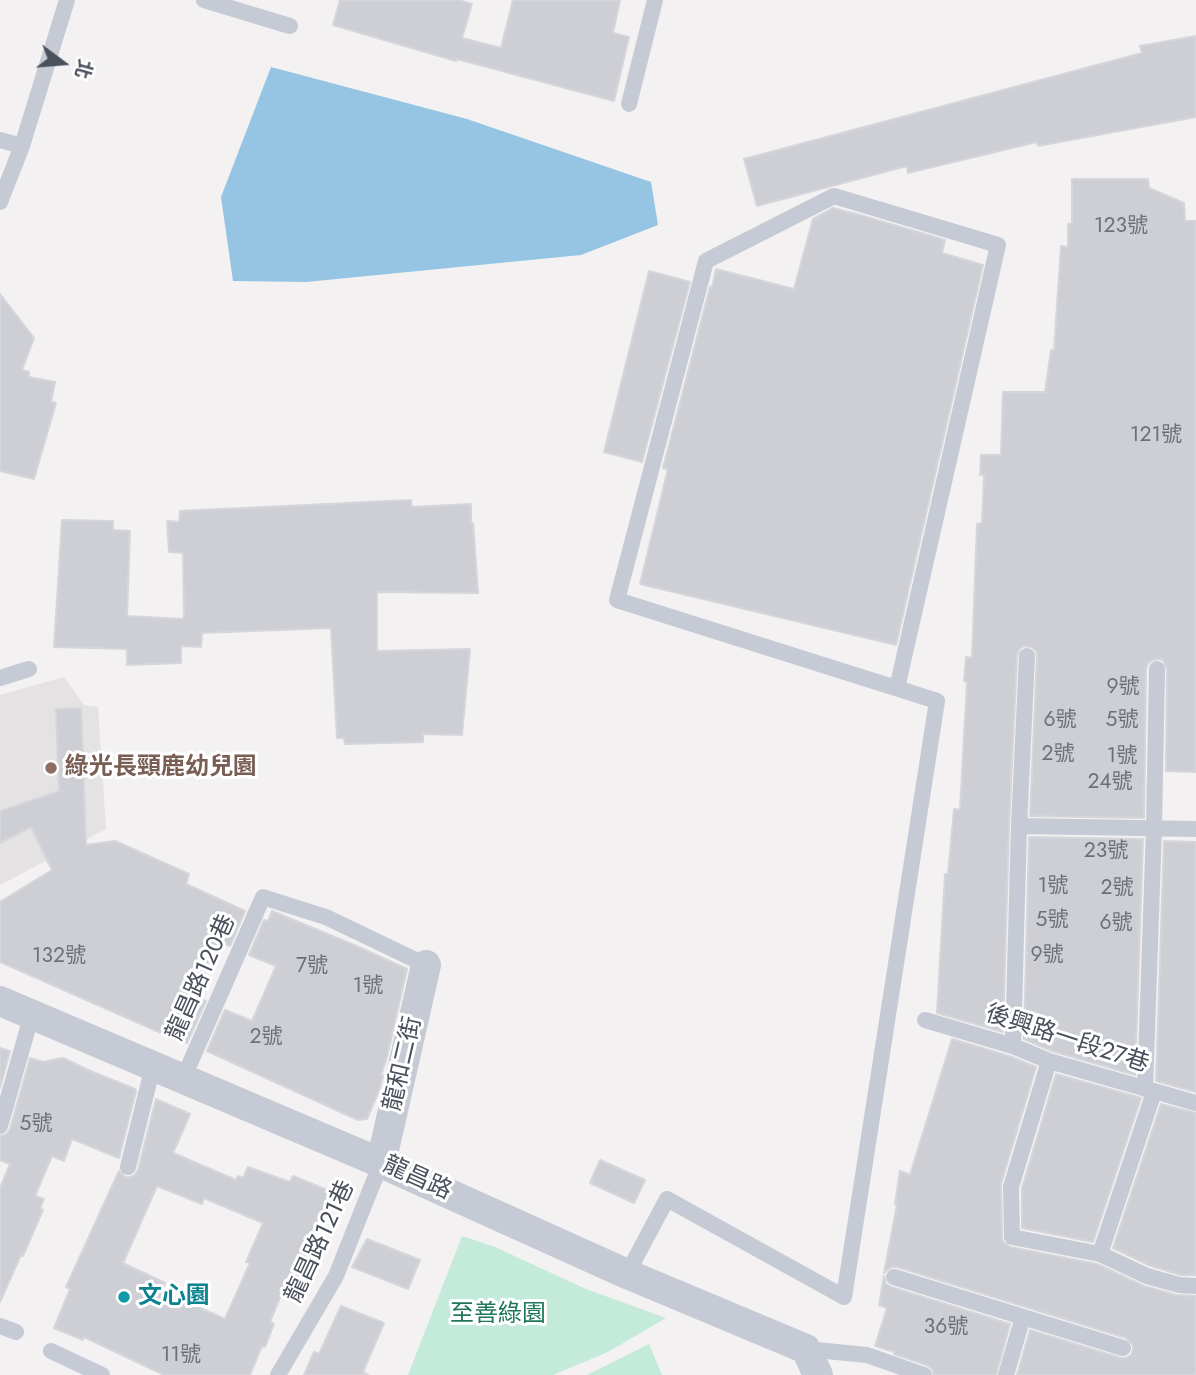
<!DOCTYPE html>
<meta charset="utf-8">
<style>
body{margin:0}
#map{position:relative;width:1196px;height:1375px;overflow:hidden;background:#f3f1f1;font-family:Jost,"Noto Sans TC",sans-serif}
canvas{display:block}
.north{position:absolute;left:28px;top:28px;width:70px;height:70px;-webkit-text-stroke:5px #fff;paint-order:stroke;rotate:106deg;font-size:19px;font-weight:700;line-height:28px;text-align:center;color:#4a505c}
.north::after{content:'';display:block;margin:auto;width:24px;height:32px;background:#4a505c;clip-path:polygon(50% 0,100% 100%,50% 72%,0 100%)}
</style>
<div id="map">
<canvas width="1196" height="1375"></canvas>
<div class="north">北</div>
</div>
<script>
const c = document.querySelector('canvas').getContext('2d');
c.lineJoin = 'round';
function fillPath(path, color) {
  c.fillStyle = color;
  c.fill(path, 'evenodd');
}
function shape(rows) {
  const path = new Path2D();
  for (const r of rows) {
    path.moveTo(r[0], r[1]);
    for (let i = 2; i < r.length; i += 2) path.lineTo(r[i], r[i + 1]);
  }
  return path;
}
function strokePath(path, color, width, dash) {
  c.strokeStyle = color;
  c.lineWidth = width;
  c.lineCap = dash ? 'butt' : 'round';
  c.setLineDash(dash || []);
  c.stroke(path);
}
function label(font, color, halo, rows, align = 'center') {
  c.font = font + ' Jost,"Noto Sans TC",sans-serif';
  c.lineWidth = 6;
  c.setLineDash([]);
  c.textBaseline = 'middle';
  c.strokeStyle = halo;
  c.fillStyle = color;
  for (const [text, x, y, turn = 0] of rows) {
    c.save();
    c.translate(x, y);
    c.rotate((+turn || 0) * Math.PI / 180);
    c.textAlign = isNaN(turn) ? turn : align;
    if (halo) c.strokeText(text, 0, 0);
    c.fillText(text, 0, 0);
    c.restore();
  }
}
fillPath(shape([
 [64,677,84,705,98,707,106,829,0,885,0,695]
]), '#e4e2e2');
fillPath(shape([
 [462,1236,495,1247,586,1289,666,1318,608,1352,553,1375,408,1375],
 [649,1344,662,1375,587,1375]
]), '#c4ebda');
fillPath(shape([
 [271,67,467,119,651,182,658,225,581,255,306,282,233,281,221,197]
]), '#96c5e3');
const building = shape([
 [340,0,459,0,472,4,462,38,501,48,513,0,620,0,613,33,629,37,614,101,457,59,456,61,333,25,340,0],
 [1196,36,1196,117,1038,146,1037,142,908,173,907,166,757,206,744,159,1142,53,1140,46,1196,36],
 [1072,179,1148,179,1149,188,1184,203,1185,221,1196,221,1196,772,1166,771,1167,669,1163,660,1158,659,1153,660,1148,663,1146,669,1144,818,1030,816,1037,656,1036,651,1032,647,1023,646,1019,650,1017,656,1009,826,1003,1032,937,1013,945,874,948,874,954,809,960,810,967,682,964,681,966,657,972,658,977,524,982,523,984,475,980,475,981,455,1001,455,1003,392,1045,392,1051,350,1054,350,1061,246,1068,247,1068,224,1072,224,1072,179],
 [833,208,860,215,945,240,942,253,983,265,896,645,640,584,668,469,663,468,710,287,712,288,716,269,794,289,813,219,833,208],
 [649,271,690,282,642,462,604,452,649,271],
 [0,294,34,338,22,370,29,372,29,377,55,382,51,402,56,403,34,479,0,471,0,294],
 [411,500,412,507,471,504,471,524,473,523,478,593,377,592,377,651,470,649,462,735,423,734,423,742,345,744,344,738,337,738,331,628,202,633,201,647,181,646,181,663,127,665,127,649,54,647,62,520,113,521,113,530,130,531,127,616,184,619,183,553,169,552,167,521,179,522,180,511,411,500],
 [81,708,86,845,115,841,189,874,186,884,245,911,230,946,218,941,195,997,206,1001,187,1043,177,1038,177,1040,0,962,0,902,52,870,31,827,0,843,0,811,59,791,56,709,81,708],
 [1029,837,1143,839,1135,1075,1052,1051,1024,1039,1029,837],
 [1164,841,1196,842,1196,1092,1156,1081,1164,841],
 [272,911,359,947,407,969,387,1057,381,1075,383,1076,380,1088,367,1119,358,1120,207,1051,225,1010,252,1021,276,966,249,955,264,920,268,921,272,911],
 [952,1039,1009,1056,1036,1067,1001,1184,1002,1237,1003,1242,1010,1247,1097,1264,1144,1286,1176,1295,1196,1296,1196,1375,1017,1375,1030,1330,1121,1358,1126,1358,1131,1355,1133,1350,1133,1345,1126,1338,897,1267,891,1267,884,1273,897,1205,895,1204,900,1171,910,1175,952,1039],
 [0,1048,10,1051,0,1088,0,1048],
 [30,1058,43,1062,63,1058,88,1070,135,1089,136,1091,119,1158,72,1139,64,1161,52,1156,35,1196,44,1199,40,1209,43,1210,23,1256,21,1255,0,1302,0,1188,10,1164,0,1160,0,1136,7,1134,10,1129,30,1058],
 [1056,1074,1141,1098,1093,1242,1022,1228,1022,1188,1056,1074],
 [156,1099,190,1114,173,1153,236,1180,238,1176,243,1178,248,1167,290,1182,293,1176,332,1192,310,1241,312,1242,296,1284,287,1280,270,1322,274,1324,265,1347,262,1346,250,1375,164,1375,84,1337,83,1340,54,1328,70,1289,66,1287,119,1171,125,1177,130,1177,135,1175,138,1170,156,1099],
 [157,1186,202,1204,204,1198,263,1223,246,1262,250,1263,225,1319,162,1291,165,1283,123,1263,157,1186],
 [1161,1104,1196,1113,1196,1275,1181,1275,1151,1266,1113,1248,1161,1104],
 [600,1160,645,1180,634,1203,590,1183,600,1160],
 [367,1239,420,1260,408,1289,352,1267,367,1239],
 [884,1276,886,1284,891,1287,1010,1324,996,1375,934,1375,932,1369,927,1365,894,1354,895,1352,875,1346,887,1308,879,1305,884,1276],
 [341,1306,384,1323,363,1372,368,1375,304,1375,314,1352,319,1354,341,1306]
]);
fillPath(building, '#cecfd4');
strokePath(building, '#d5d6db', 2);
strokePath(shape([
 [204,0,290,26],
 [629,104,655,0],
 [0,140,22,146],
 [0,202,22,146,67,0],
 [0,678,29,669],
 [1019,826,1196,829],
 [925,1020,1013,1046,1049,1061,1196,1103],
 [1013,1046,1019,826,1027,656],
 [1049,1061,1011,1187,1012,1237,1100,1254,1147,1276,1179,1285,1196,1286],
 [183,1079,263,897,326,917,426,965],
 [1145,1089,1154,828,1157,669],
 [0,1126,32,1014],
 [128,1167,153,1066],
 [1100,1254,1154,1092],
 [627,1274,667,1199,844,1297,937,701,617,600,706,261,834,196,998,245,897,688],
 [894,1277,1123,1348],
 [0,1326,16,1332],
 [806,1349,867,1355,924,1375],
 [51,1351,102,1375],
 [278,1375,336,1276,381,1163],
 [1006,1375,1023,1317]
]), '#c6cad4', 16);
strokePath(shape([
 [0,1001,381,1163,627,1274,806,1349,818,1375],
 [381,1163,426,965]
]), '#c6cad4', 30);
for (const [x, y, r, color] of [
 [51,768,7,"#8d6e63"],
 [124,1297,7,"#0f9aa8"]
]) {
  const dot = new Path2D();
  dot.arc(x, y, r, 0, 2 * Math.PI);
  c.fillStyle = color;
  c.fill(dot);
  strokePath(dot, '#fff', 2.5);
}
label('21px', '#6b707a', null, [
 ["123號",1121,227],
 ["121號",1156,436],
 ["9號",1123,688],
 ["6號",1060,721],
 ["5號",1122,721],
 ["2號",1058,755],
 ["1號",1122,757],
 ["24號",1110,783],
 ["23號",1106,852],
 ["1號",1053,887],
 ["2號",1117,889],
 ["5號",1052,921],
 ["6號",1116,924],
 ["9號",1047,956],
 ["132號",59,957],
 ["7號",312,967],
 ["1號",368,987],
 ["2號",266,1038],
 ["5號",36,1125],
 ["36號",946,1328],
 ["11號",181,1356]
]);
label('bold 24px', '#785e54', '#fff', [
 ["綠光長頸鹿幼兒園",65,768]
], 'left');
label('24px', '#4a505c', '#fff', [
 ["龍昌路120巷",202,978,-66],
 ["後興路一段27巷",1067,1040,18],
 ["龍和二街",404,1064,-77],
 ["龍昌路",417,1179,24],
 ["龍昌路121巷",321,1242,-65]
]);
label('bold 24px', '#0d838f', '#fff', [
 ["文心園",138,1297]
], 'left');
label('24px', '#21775b', '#fff', [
 ["至善綠園",498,1315]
]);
</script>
